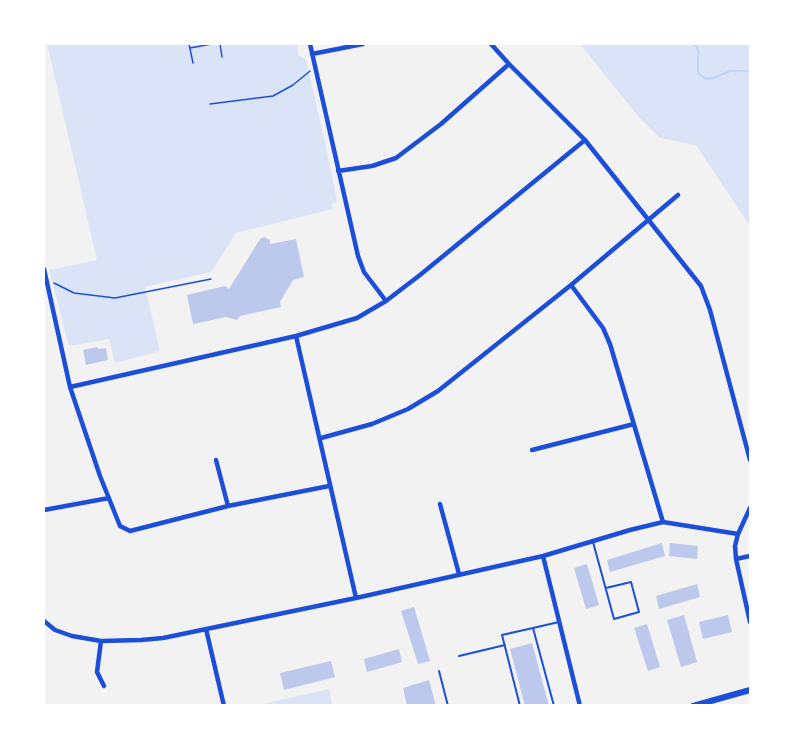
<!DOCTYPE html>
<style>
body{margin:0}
#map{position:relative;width:794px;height:749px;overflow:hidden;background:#f2f2f2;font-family:Merriweather,serif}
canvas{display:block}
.frame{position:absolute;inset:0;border:45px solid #fff;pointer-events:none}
</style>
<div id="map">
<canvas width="794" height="749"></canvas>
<div class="frame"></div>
</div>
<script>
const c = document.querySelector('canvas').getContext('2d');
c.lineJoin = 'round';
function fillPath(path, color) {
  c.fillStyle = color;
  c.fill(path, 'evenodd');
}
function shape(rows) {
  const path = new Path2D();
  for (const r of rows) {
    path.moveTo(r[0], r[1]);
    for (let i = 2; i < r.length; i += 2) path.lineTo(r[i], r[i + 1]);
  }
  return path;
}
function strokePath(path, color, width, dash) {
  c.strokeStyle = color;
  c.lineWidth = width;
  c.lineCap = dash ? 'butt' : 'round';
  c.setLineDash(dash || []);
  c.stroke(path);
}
fillPath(shape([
 [47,44,297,44,299,56,306,59,332,174,337,202,332,204,333,209,236,233,211,272,145,287,160,351,115,363,109,339,69,346,49,270,97,260],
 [580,44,750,44,750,226,696,145,660,138,638,116],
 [329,689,332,705,258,705]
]), '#dbe4f7');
strokePath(shape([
 [695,44,698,50,698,73,706,79,714,78,730,71,750,71]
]), '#bfd3fe', 2);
fillPath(shape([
 [264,237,270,240,270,244,296,239,304,277,293,280,280,302,281,307,240,316,237,320,226,317,193,324,187,295,225,286,229,289,260,239],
 [97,347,99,349,106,348,108,360,86,365,83,350],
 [662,543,665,556,610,572,607,560],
 [670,543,698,546,697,559,669,556],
 [587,564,599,605,586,609,574,568],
 [697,584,700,597,659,609,656,596],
 [414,607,430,661,418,664,401,611],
 [684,615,697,662,681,667,667,620],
 [728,615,732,632,703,639,699,622],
 [647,624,660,667,648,671,634,628],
 [532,643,549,706,525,706,510,649],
 [399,649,402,662,367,672,364,659],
 [331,661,335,677,284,690,280,673],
 [429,680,436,706,407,706,403,688]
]), '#bdc9ec');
strokePath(shape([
 [189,44,193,63],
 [220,44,222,57],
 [190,48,212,44],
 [210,104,273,96,293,85,310,71],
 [54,283,74,293,115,298,211,279]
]), '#1d4ed8', 1.5);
strokePath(shape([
 [593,542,614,619,639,612,631,582,606,588],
 [459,656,505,645],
 [439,671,448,706],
 [520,706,502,635,533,628],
 [554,706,533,628,559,622]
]), '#1d4ed8', 2);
strokePath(shape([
 [310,44,358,256,364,272,386,301],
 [491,44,509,64,585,140,701,286,710,310,750,460],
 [312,54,363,44],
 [338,171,372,166,396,158,441,124,509,64],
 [44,269,70,387,100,476,120,526,130,531,228,506,329,486],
 [571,285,603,328,610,344,663,522],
 [296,336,356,598],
 [70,387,296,336,357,318,386,301,420,275,585,140],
 [321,438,372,424,408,409,438,391,571,285,678,195],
 [532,450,634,424],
 [216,460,228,506],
 [440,504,459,574],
 [750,508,738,534,735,546,736,559,750,622],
 [44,510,109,498],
 [543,556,580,706],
 [736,559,750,556],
 [44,621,55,630,72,636,101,641,141,640,163,638,356,598,543,556,630,530,663,522,738,534],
 [206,629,224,706],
 [101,641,97,672,104,686]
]), '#1d4ed8', 4.5);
strokePath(shape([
 [693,706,750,690]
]), '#1d4ed8', 6);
</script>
